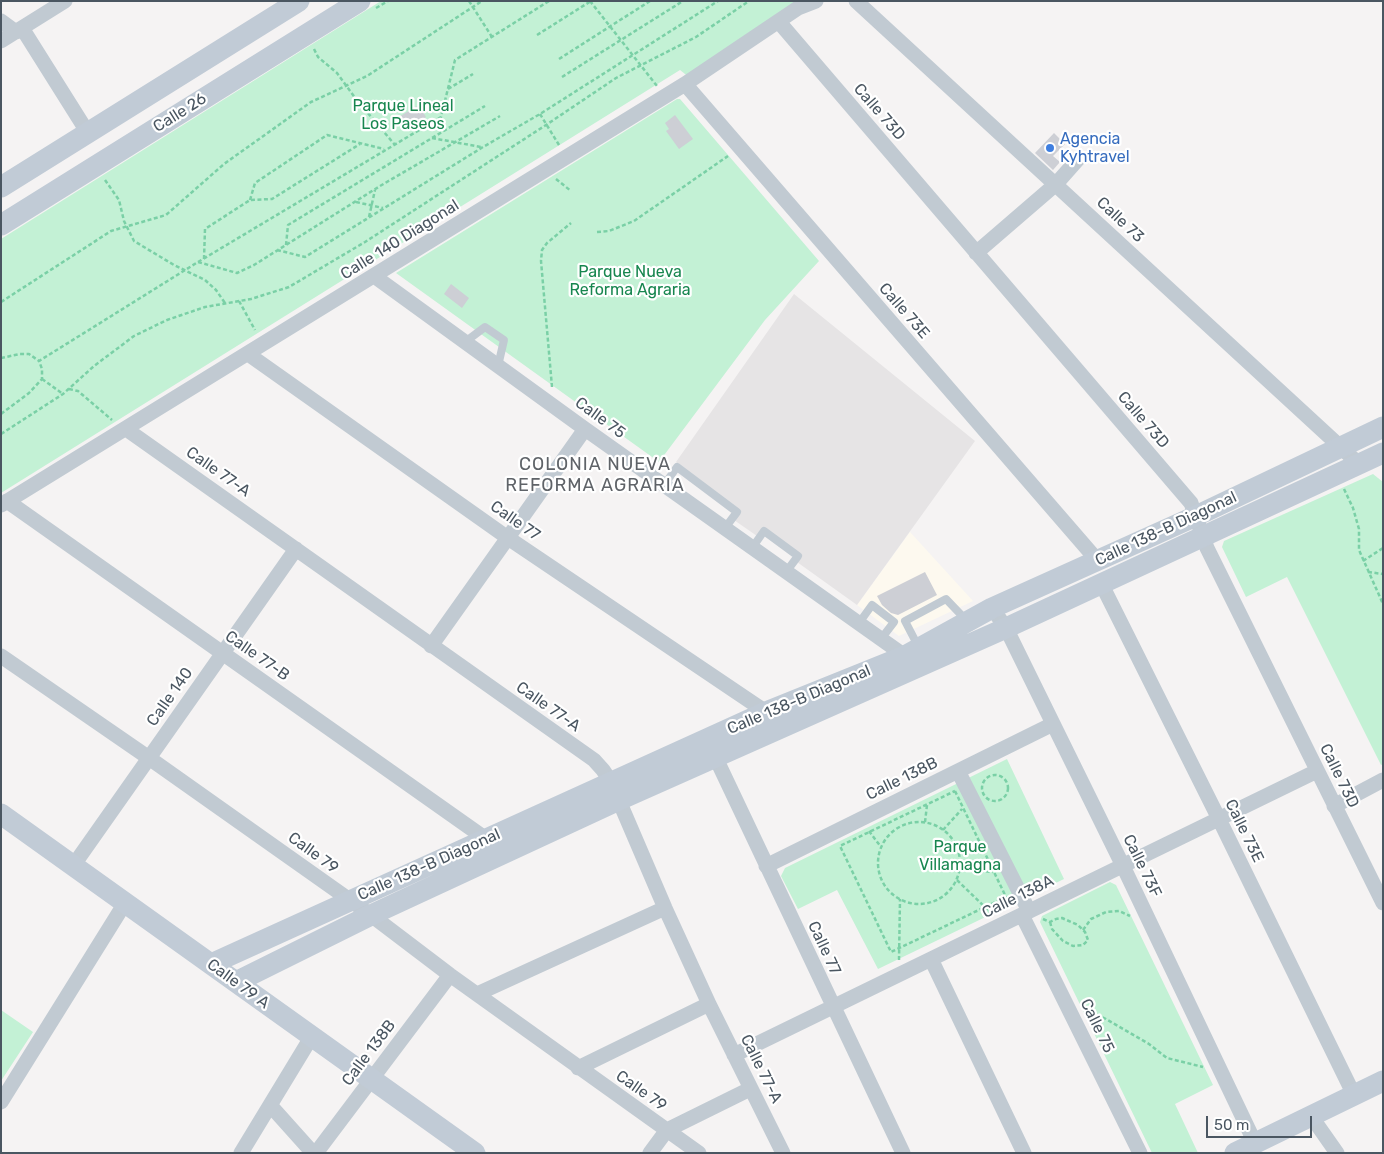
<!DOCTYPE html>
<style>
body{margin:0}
#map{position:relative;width:1384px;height:1154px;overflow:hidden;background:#f5f3f3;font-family:Rubik,sans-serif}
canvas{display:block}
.frame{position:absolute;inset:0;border:2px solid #4a5661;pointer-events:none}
.scale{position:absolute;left:1206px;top:1116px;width:106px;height:22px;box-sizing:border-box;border:2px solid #4a5661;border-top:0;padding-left:6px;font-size:15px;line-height:18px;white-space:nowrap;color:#4a5661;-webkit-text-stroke:4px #fff;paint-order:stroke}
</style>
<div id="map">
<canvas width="1384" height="1154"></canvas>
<div class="frame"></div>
<div class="scale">50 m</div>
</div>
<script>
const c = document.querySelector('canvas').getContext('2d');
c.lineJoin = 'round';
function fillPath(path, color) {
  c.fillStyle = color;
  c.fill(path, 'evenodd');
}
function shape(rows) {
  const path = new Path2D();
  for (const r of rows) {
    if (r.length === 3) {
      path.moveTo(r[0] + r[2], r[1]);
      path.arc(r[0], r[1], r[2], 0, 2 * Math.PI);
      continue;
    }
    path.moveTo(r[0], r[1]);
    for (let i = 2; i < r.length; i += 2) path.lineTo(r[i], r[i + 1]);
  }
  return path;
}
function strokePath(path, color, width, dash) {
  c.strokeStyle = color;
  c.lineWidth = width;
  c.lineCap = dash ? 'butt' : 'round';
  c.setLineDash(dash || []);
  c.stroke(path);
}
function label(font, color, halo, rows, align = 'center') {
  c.font = font + ' Rubik,sans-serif';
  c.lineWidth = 4.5;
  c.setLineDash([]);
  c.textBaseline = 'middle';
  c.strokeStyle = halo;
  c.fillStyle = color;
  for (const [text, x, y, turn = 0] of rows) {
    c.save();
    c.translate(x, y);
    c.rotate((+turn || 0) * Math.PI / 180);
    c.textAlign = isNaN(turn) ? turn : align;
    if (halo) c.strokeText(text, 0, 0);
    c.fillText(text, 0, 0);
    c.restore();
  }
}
fillPath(shape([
 [910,532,973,601,899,636,857,605]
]), '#fdf9ef');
fillPath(shape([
 [794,294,975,441,857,605,797,562,801,557,764,528,757,536,734,520,741,511,676,462]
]), '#e6e4e5');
fillPath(shape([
 [381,1,813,1,690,78,680,70,1,493,1,239],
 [677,99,680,99,819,261,765,320,659,462,396,273],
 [1373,474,1383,482,1383,764,1381,765,1287,577,1246,597,1222,547,1224,541],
 [1007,759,1064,879,878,969,837,890,798,909,781,876,785,868],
 [1110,882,1116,885,1213,1085,1175,1104,1198,1153,1152,1153,1040,922,1042,916],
 [1,1010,33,1032,1,1081]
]), '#c3f1d5');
fillPath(shape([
 [419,105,426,117,404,130,397,118],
 [675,115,693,139,679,149,666,131,669,129,665,123],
 [1054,133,1065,144,1053,156,1060,162,1053,170,1035,153],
 [451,284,469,298,462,308,444,294],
 [925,572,937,595,898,615,891,613,882,605,877,596]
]), '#cdcfd5');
strokePath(shape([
 [469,1,492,37],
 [590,1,657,86],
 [376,8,388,1],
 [537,35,591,1],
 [314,49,318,57,337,73,356,99,395,145],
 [559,59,650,1],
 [562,77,683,1],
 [448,89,473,74],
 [540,114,559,145],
 [432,138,481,147],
 [556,179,571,191],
 [105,180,119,200,124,221,134,241,174,265,205,280,216,290,225,303],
 [250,200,255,183,327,135,384,149],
 [356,202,383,208],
 [369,217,375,190],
 [597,232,609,231,634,221,728,156],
 [286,245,288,225,485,106],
 [277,250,305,257,483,147,540,114,718,1],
 [204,259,205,229,250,200,272,199,360,144],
 [198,262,441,117,455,60,549,1],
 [239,301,255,330],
 [1,302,111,231,166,215,224,164,311,102,367,76,482,1],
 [1,358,20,354,29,354,39,361],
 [42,379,63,394],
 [552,387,541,261,542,250,547,243,571,223],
 [69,389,78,391,112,420],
 [1,414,29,393,42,379,42,369,39,361,198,262,237,273,254,265,380,186,500,116],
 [1,434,63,394,94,366,134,336,167,320,205,307,251,299,289,287,365,242,546,125,616,78,696,37,749,1],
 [1344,489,1353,508,1359,529,1359,550,1383,604],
 [1363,561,1383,548],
 [1368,572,1383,574],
 [995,788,13],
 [955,791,1006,897,891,952,840,846,955,791],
 [925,822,927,805],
 [919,863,41],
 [943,830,962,809],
 [869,831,881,847],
 [960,869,993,872],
 [957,880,992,914],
 [1043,919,1050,922,1056,919,1062,918,1078,925,1085,932,1088,940,1083,945,1073,946,1063,941,1052,929,1050,922],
 [1083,930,1091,919,1106,912,1119,911,1130,916],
 [899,960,900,899],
 [1090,1018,1100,1016,1106,1019,1149,1044,1167,1058,1203,1067]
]), '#7ad0a6', 2.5, [4, 2.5]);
strokePath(shape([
 [465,342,485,327,504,340,498,366],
 [664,485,677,467,737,512,725,528],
 [752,548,764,531,798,556,786,572],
 [859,623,872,605,894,622,881,639],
 [918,646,905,621,946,599,967,621]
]), '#c1cad2', 8);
strokePath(shape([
 [856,1,1359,464],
 [1,21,16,32],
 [779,22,1191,503,1207,548,1383,903],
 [22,28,88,133],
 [1,41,65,1],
 [685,84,1097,560],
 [976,253,1056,184,1079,158],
 [374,276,585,429,905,656],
 [248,354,508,538,766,712],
 [126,429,594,760,603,770,611,782,665,908,709,1004,783,1153],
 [7,501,486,839],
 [1,505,685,84,798,8,816,1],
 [1101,583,1219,819,1354,1095],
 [992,608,1006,628,1123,866,1255,1143],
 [431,646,585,429],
 [1,656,149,758,371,915,450,975,699,1153],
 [712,750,903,1153],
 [958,771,1029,911],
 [1334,806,1383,780],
 [73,866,296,549],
 [766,866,1053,724],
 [1022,915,1140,1153],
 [931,959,1024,1153],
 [477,994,665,908],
 [734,1055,1317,771],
 [578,1068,709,1004],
 [1,1102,125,903],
 [270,1105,313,1153],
 [1311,1116,1337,1153],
 [241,1153,312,1036],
 [316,1153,450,975],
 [650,1153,667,1130,750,1089]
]), '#c1cad2', 15);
strokePath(shape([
 [1,187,299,1],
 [1,225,360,1],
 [1,814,475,1153],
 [211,964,766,712,905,656,992,608,1196,516,1383,427],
 [236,982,371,915,619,800,1006,628,1383,453],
 [1235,1153,1383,1081]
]), '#c1cbd6', 21);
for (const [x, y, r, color] of [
 [1050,148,5,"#3f7fe0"]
]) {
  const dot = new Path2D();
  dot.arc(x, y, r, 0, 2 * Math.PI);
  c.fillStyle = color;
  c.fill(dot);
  strokePath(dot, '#fff', 2);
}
label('16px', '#17864f', '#fff', [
 ["Parque Lineal",403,106],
 ["Los Paseos",403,124],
 ["Parque Nueva",630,272],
 ["Reforma Agraria",630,290],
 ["Parque",960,847],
 ["Villamagna",960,865]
]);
label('16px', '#4a5661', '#fff', [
 ["Calle 73D",879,112,49],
 ["Calle 26",180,113,-32],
 ["Calle 73",1120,220,43],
 ["Calle 140 Diagonal",400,240,-32],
 ["Calle 73E",904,311,49],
 ["Calle 75",600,418,36],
 ["Calle 73D",1143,420,49],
 ["Calle 77-A",218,472,35],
 ["Calle 77",515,521,35],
 ["Calle 138-B Diagonal",1166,529,-25],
 ["Calle 77-B",257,656,35],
 ["Calle 140",170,697,-55],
 ["Calle 138-B Diagonal",799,700,-23],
 ["Calle 77-A",548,707,35],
 ["Calle 73D",1339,776,64],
 ["Calle 138B",902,779,-26],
 ["Calle 73E",1244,831,64],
 ["Calle 79",313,853,36],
 ["Calle 138-B Diagonal",429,865,-24],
 ["Calle 73F",1142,866,64],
 ["Calle 138A",1018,897,-26],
 ["Calle 77",824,948,65],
 ["Calle 79 A",238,984,36],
 ["Calle 75",1097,1026,64],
 ["Calle 138B",369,1053,-53],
 ["Calle 77-A",761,1069,64],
 ["Calle 79",641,1091,35]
]);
label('16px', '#366cbe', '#fff', [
 ["Agencia",1060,139],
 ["Kyhtravel",1060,157]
], 'left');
c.letterSpacing = '1px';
label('18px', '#5f6368', '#fff', [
 ["COLONIA NUEVA",595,465],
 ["REFORMA AGRARIA",595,486]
]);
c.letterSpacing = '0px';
</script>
